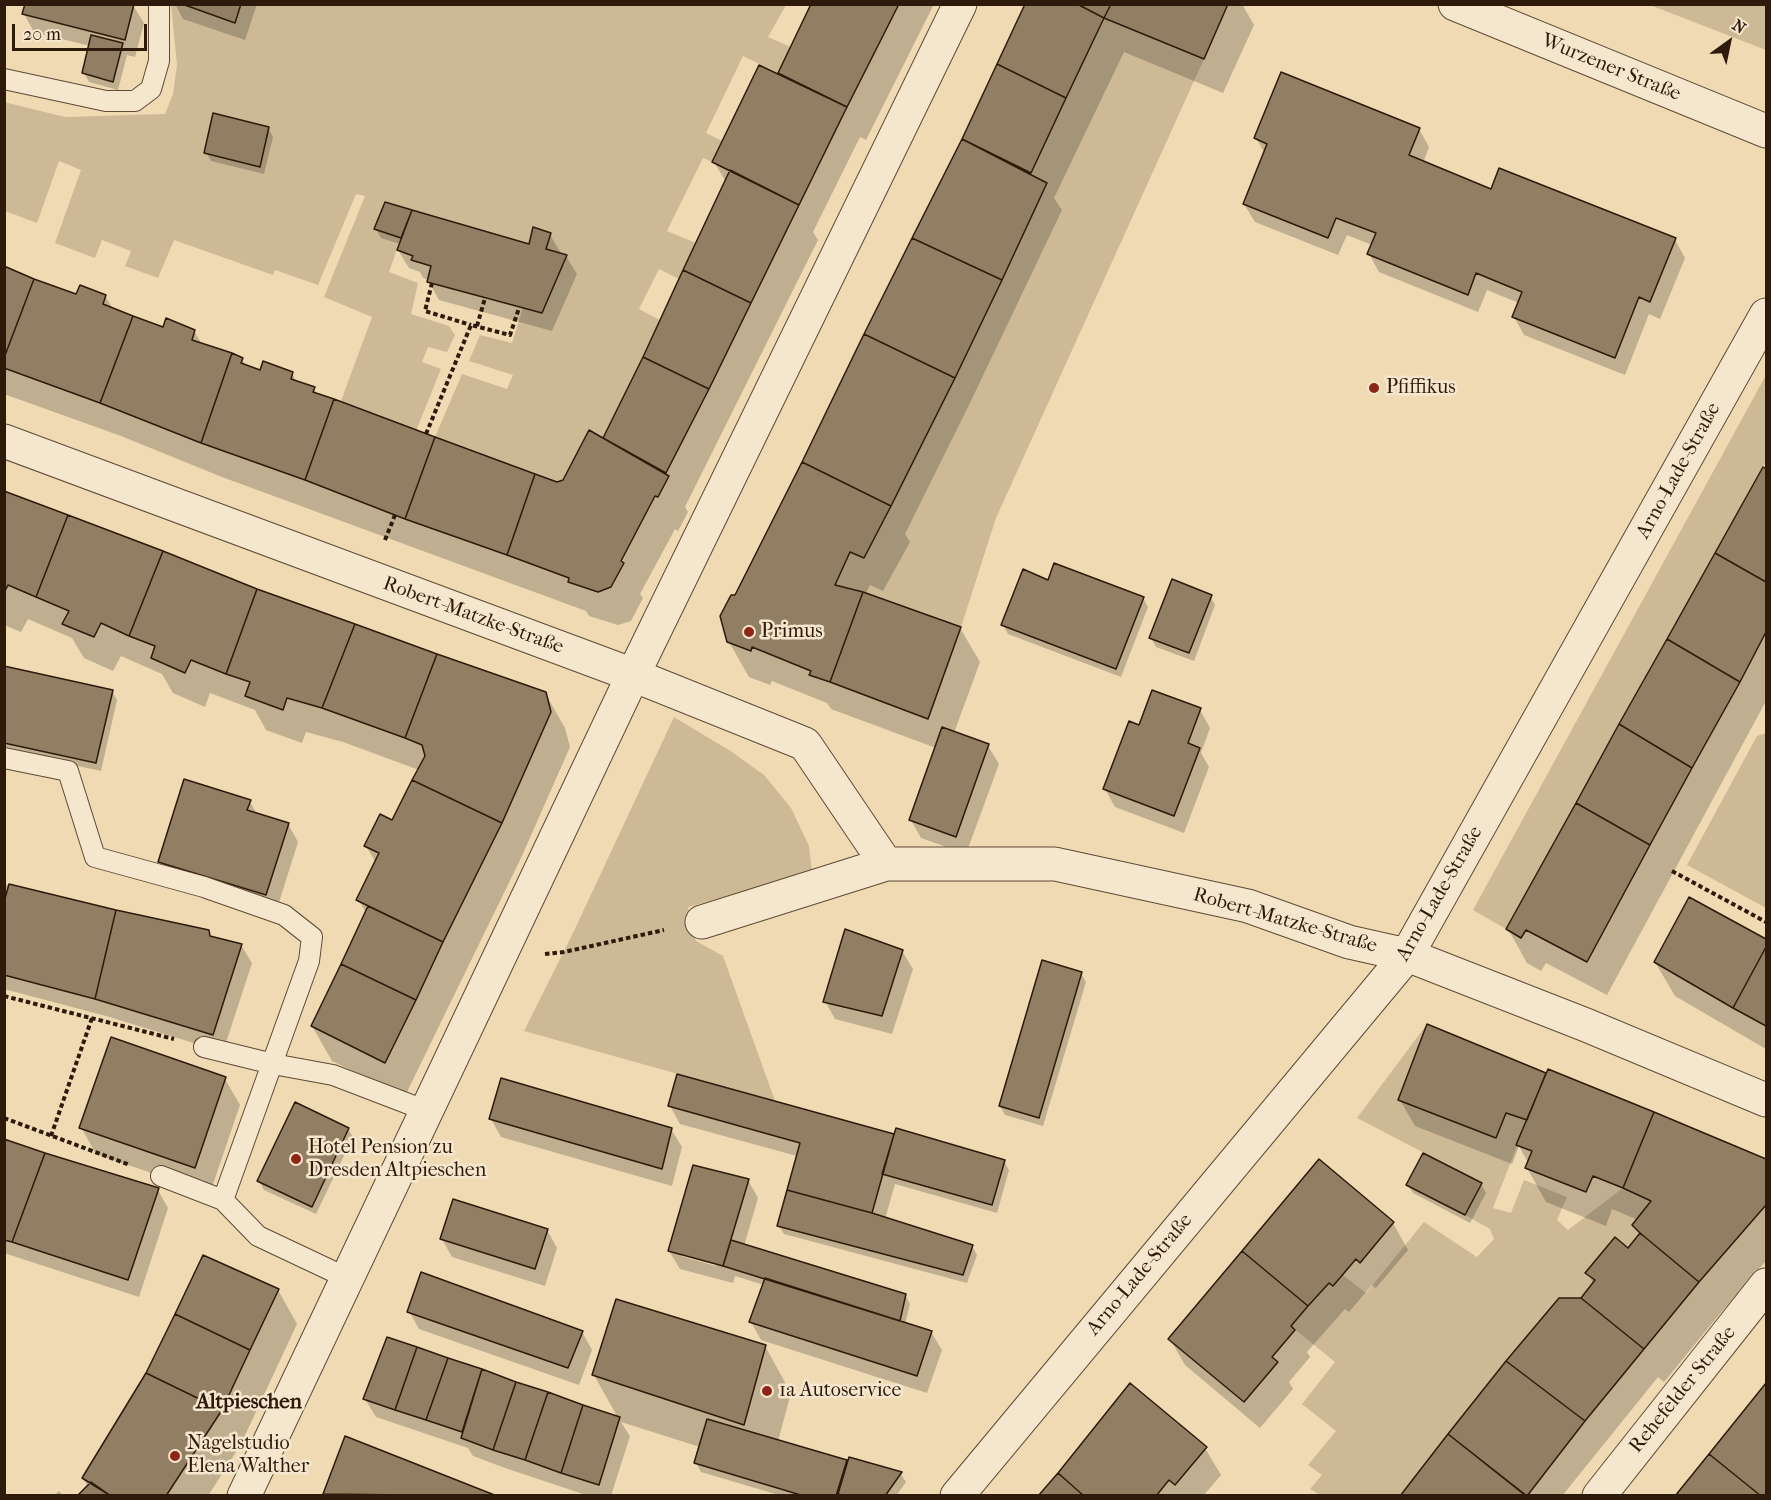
<!DOCTYPE html>
<meta charset="utf-8">
<style>
body{margin:0}
#map{position:relative;width:1771px;height:1500px;overflow:hidden;background:#efdab3;font-family:"IM FELL French Canon",serif}
canvas{display:block}
.frame{position:absolute;inset:0;border:6px solid #2e1a0b;pointer-events:none}
.north{position:absolute;left:1699px;top:12px;width:60px;height:60px;-webkit-text-stroke:4px #f5e7ce;paint-order:stroke;rotate:33deg;font-size:16px;font-weight:700;line-height:24px;text-align:center;color:#2e1a0b}
.north::after{content:'';display:block;margin:auto;width:21px;height:27px;background:#2e1a0b;clip-path:polygon(50% 0,100% 100%,50% 72%,0 100%)}
.scale{position:absolute;left:12px;top:24px;width:135px;height:27px;box-sizing:border-box;border:3px solid #2e1a0b;border-top:0;padding-left:8px;font-size:18px;line-height:21px;white-space:nowrap;color:#2e1a0b;-webkit-text-stroke:4px #f5e7ce;paint-order:stroke}
</style>
<div id="map">
<canvas width="1771" height="1500"></canvas>
<div class="frame"></div>
<div class="north">N</div>
<div class="scale">20 m</div>
</div>
<script>
const c = document.querySelector('canvas').getContext('2d');
c.lineJoin = 'round';
function fillPath(path, color) {
  c.fillStyle = color;
  c.fill(path, 'evenodd');
}
function shape(rows) {
  const path = new Path2D();
  for (const r of rows) {
    path.moveTo(r[0], r[1]);
    for (let i = 2; i < r.length; i += 2) path.lineTo(r[i], r[i + 1]);
  }
  return path;
}
function strokePath(path, color, width, dash) {
  c.strokeStyle = color;
  c.lineWidth = width;
  c.lineCap = dash ? 'butt' : 'round';
  c.setLineDash(dash || []);
  c.stroke(path);
}
function label(font, color, halo, rows, align = 'center') {
  c.font = font + ' "IM FELL French Canon",serif';
  c.lineWidth = 5;
  c.setLineDash([]);
  c.textBaseline = 'middle';
  c.strokeStyle = halo;
  c.fillStyle = color;
  for (const [text, x, y, turn = 0] of rows) {
    c.save();
    c.translate(x, y);
    c.rotate((+turn || 0) * Math.PI / 180);
    c.textAlign = isNaN(turn) ? turn : align;
    if (halo) c.strokeText(text, 0, 0);
    c.fillText(text, 0, 0);
    c.restore();
  }
}
fillPath(shape([
 [241,4,786,5,768,37,791,47,778,73,743,56,706,133,722,141,712,162,703,158,667,231,696,243,679,279,659,269,639,309,660,320,603,438,589,431,563,479,557,482,435,437,462,374,507,389,513,375,469,361,480,335,512,343,523,308,542,313,567,255,546,249,551,233,533,227,529,244,385,202,375,229,401,238,389,272,418,283,411,314,449,326,455,335,447,352,428,347,422,362,441,369,416,431,341,401,372,317,324,297,365,196,356,194,318,285,275,270,273,275,174,240,158,278,125,266,131,251,102,240,95,258,55,243,81,170,59,161,37,223,5,211,4,102,65,117,165,114,173,94,177,65,171,5,182,5,235,23],
 [213,113,268,127,204,153],
 [1650,5,1766,5,1766,50],
 [1104,18,1204,59,996,518,961,627,863,592,835,585,850,552,1002,280,1047,183,1031,173],
 [1766,375,1766,461,1506,929,1473,910],
 [674,717,732,752,764,775,791,808,809,846,812,872,688,907,696,941,723,956,775,1101,524,1031,573,933],
 [1766,733,1766,908,1687,865,1757,736],
 [1427,1024,1398,1100,1496,1138,1506,1113,1527,1120,1493,1208,1511,1213,1524,1180,1567,1197,1557,1220,1568,1230,1623,1188,1651,1201,1632,1225,1640,1233,1628,1248,1615,1237,1586,1272,1595,1280,1581,1298,1559,1298,1506,1361,1400,1495,1320,1495,1310,1489,1322,1475,1308,1465,1336,1431,1302,1404,1335,1362,1291,1326,1329,1283,1334,1286,1343,1275,1366,1293,1424,1222,1477,1257,1494,1239,1490,1229,1465,1215,1482,1183,1357,1118]
]), '#ceb996');
fillPath(shape([
 [175,4,257,4,245,40,183,19],
 [813,4,934,4,866,140,860,137,813,232,818,240,685,507,688,512,678,531,675,529,640,594,643,598,631,621,618,625,589,616,586,611,222,477,121,436,4,394,4,268,77,296,105,296,113,309,164,329,194,331,202,344,242,359,246,367,261,372,292,373,297,383,314,388,317,395,557,484,565,481,603,440,645,357,726,182,714,162,782,77,780,73],
 [1026,4,1242,4,1254,25,1223,93,1124,52,1054,198,1062,210,969,405,905,534,910,542,883,591,870,585,865,595,960,628,980,662,954,733,988,746,999,764,966,854,921,838,911,820,936,748,831,709,827,703,772,681,770,685,749,677,729,642,736,597,963,139],
 [133,5,144,23,135,57,127,55,118,90,89,82,84,73,90,46,34,32,24,14],
 [268,128,273,137,264,174,211,161,206,152],
 [1419,129,1429,147,1423,163,1492,191,1675,240,1685,258,1660,319,1649,314,1625,375,1524,335,1514,317,1519,303,1487,290,1478,312,1379,272,1369,254,1372,245,1347,235,1338,255,1255,222,1244,204,1265,154,1256,138],
 [386,204,530,246,550,235,561,253,560,254,566,256,577,274,552,331,439,300,429,282,429,280,423,278,420,272,409,268,398,250,400,244,381,238,376,229],
 [1766,463,1766,701,1607,995,1546,963,1541,971,1527,963,1508,929],
 [4,492,257,590,545,693,565,728,570,747,521,858,405,1096,332,1061,312,1026,366,913,358,899,376,863,366,846,393,823,419,770,343,742,306,732,302,743,266,730,255,710,210,693,205,707,173,693,162,674,121,656,113,671,84,658,72,638,28,619,21,632,4,625],
 [1049,581,1143,598,1148,607,1121,677,1008,634,1003,625],
 [1210,596,1215,605,1194,661,1156,647,1151,638],
 [4,667,112,691,117,700,101,771,4,750],
 [1200,710,1210,728,1201,753,1209,767,1184,833,1115,807,1105,789,1140,727],
 [250,802,257,814,288,824,298,842,276,912,170,880,160,862],
 [4,884,116,911,208,931,213,939,241,945,252,963,223,1052,106,1016,4,989],
 [1689,900,1766,942,1766,1049,1675,996,1655,962],
 [902,951,913,969,892,1034,835,1019,825,1001],
 [1081,973,1086,982,1043,1126,1005,1115,1000,1106],
 [1548,1071,1766,1161,1766,1261,1718,1316,1664,1382,1658,1377,1562,1496,1402,1496,1507,1362,1582,1299,1594,1284,1587,1273,1628,1250,1640,1235,1634,1225,1638,1220,1612,1209,1606,1226,1546,1202,1527,1168,1528,1163,1519,1146,1512,1164,1415,1126,1400,1100,1545,1074,1546,1076],
 [678,1076,895,1136,1004,1161,1009,1170,997,1213,895,1184,885,1219,972,1246,977,1255,967,1283,784,1234,779,1226,797,1156,680,1124,670,1106],
 [225,1079,240,1105,210,1193,96,1154,81,1127],
 [491,1119,671,1129,682,1147,672,1186,501,1137],
 [348,1129,353,1137,316,1214,264,1190,259,1181],
 [4,1140,158,1190,168,1208,139,1297,4,1253],
 [748,1180,758,1198,744,1246,905,1295,910,1304,905,1324,931,1332,942,1350,927,1393,761,1340,751,1322,764,1285,735,1276,733,1283,680,1269,669,1251],
 [681,1253,717,1263,716,1266,681,1256],
 [1481,1184,1486,1193,1470,1223,1413,1193,1408,1185],
 [1393,1223,1408,1250,1376,1288,1372,1285,1349,1312,1345,1309,1307,1352,1310,1357,1289,1382,1293,1389,1260,1428,1185,1365,1170,1339],
 [547,1230,557,1248,545,1286,452,1257,442,1239],
 [278,1290,297,1324,241,1444,208,1496,79,1496,88,1487,83,1478],
 [409,1311,582,1332,592,1350,579,1385,419,1329],
 [388,1339,618,1418,594,1375,765,1346,791,1393,778,1441,846,1461,848,1465,850,1459,901,1474,906,1482,896,1496,782,1496,701,1472,696,1463,700,1447,621,1422,630,1436,611,1496,589,1496,505,1468,473,1456,468,1448,376,1417,365,1399],
 [1766,1386,1766,1496,1678,1496],
 [346,1438,493,1496,325,1496],
 [1205,1448,1221,1475,1203,1496,1040,1496],
 [59,1491,63,1496,53,1496]
]), '#0003');
const building = shape([
 [25,4,134,4,125,40,22,14,25,4],
 [182,4,241,4,235,23,182,4],
 [811,4,899,4,847,107,778,73,811,4],
 [1025,4,1077,4,1104,18,1066,98,997,64,1025,4],
 [1077,4,1111,4,1104,18,1077,4],
 [1111,4,1228,4,1204,59,1104,18,1111,4],
 [91,35,123,43,113,82,82,73,91,35],
 [997,64,1066,98,1031,173,962,139,997,64],
 [759,65,847,107,799,205,712,162,759,65],
 [1281,72,1420,128,1409,155,1491,189,1499,168,1676,238,1650,302,1639,297,1615,358,1512,317,1522,292,1476,273,1468,295,1367,254,1376,233,1336,218,1328,238,1243,204,1267,144,1254,138,1281,72],
 [213,113,269,127,260,167,204,153,213,113],
 [962,139,1047,183,1002,280,912,238,962,139],
 [730,170,799,205,751,303,683,270,730,170],
 [385,202,412,210,401,238,374,229,385,202],
 [412,210,529,244,533,227,551,233,546,249,567,255,542,313,427,282,431,266,411,260,413,256,397,250,412,210],
 [912,238,1002,280,955,378,864,334,912,238],
 [4,266,34,279,4,358,4,266],
 [683,270,751,303,709,389,643,357,683,270],
 [34,279,76,294,80,285,106,295,103,304,133,316,100,403,4,368,4,358,34,279],
 [133,316,163,327,166,318,195,330,192,340,232,353,201,443,100,403,133,316],
 [864,334,955,378,891,506,802,462,864,334],
 [232,353,243,358,241,363,260,370,263,361,293,372,291,379,315,387,313,392,334,399,305,480,201,443,232,353],
 [643,357,709,389,666,473,603,438,643,357],
 [334,399,435,437,405,519,305,480,334,399],
 [589,430,669,476,658,497,655,496,621,561,624,563,611,587,598,592,568,582,569,578,507,555,535,474,557,482,563,480,589,430],
 [435,437,535,474,507,555,405,519,435,437],
 [802,462,891,506,864,558,850,552,835,585,863,592,830,682,809,675,811,671,752,647,751,651,727,642,720,616,731,595,735,595,802,462],
 [1763,467,1766,469,1766,582,1715,553,1763,467],
 [4,491,68,515,36,597,8,585,4,593,4,491],
 [68,515,163,551,129,636,101,623,94,637,62,624,69,611,36,597,68,515],
 [163,551,257,589,226,674,191,660,185,673,151,658,155,646,129,636,163,551],
 [1715,553,1766,582,1766,632,1740,682,1667,639,1715,553],
 [1054,563,1144,597,1116,669,1001,625,1023,569,1048,580,1054,563],
 [1172,579,1212,595,1189,653,1149,638,1172,579],
 [257,589,355,624,322,708,287,698,283,710,245,696,250,682,226,674,257,589],
 [863,592,961,627,928,719,830,682,863,592],
 [355,624,437,654,405,738,322,708,355,624],
 [1667,639,1740,682,1692,768,1619,724,1667,639],
 [437,654,546,692,551,712,502,823,412,780,425,756,422,745,405,738,437,654],
 [4,666,113,690,96,763,4,743,4,666],
 [1152,690,1201,708,1188,743,1200,748,1174,816,1103,789,1129,721,1139,725,1152,690],
 [1619,724,1692,768,1650,845,1576,803,1619,724],
 [942,727,989,744,956,837,909,820,942,727],
 [184,779,251,800,247,810,289,823,266,895,158,862,184,779],
 [412,780,502,823,443,942,356,900,379,853,364,846,380,814,392,820,412,780],
 [1576,803,1650,845,1587,962,1526,930,1521,938,1506,929,1576,803],
 [9,884,116,910,95,999,4,975,4,902,9,884],
 [1689,897,1766,939,1766,947,1733,1008,1654,962,1689,897],
 [368,906,443,942,416,1000,341,964,368,906],
 [116,910,209,930,210,936,242,944,213,1035,95,999,116,910],
 [845,929,903,950,882,1016,823,1002,845,929],
 [1766,947,1766,1026,1733,1008,1766,947],
 [1042,960,1082,972,1039,1118,999,1106,1042,960],
 [341,964,416,1000,385,1063,311,1026,341,964],
 [1427,1024,1546,1073,1527,1120,1506,1113,1496,1138,1398,1100,1427,1024],
 [111,1037,226,1077,195,1168,79,1128,111,1037],
 [1548,1069,1654,1112,1623,1188,1593,1176,1586,1192,1525,1168,1532,1151,1516,1145,1548,1069],
 [677,1074,894,1134,872,1213,787,1190,800,1143,668,1106,677,1074],
 [501,1078,672,1128,662,1169,489,1119,501,1078],
 [295,1102,349,1128,312,1207,257,1181,295,1102],
 [1654,1112,1766,1159,1766,1205,1699,1282,1640,1233,1632,1225,1651,1201,1623,1188,1654,1112],
 [896,1128,1005,1160,992,1205,882,1174,896,1128],
 [4,1139,45,1153,12,1242,4,1240,4,1139],
 [45,1153,159,1188,128,1280,12,1242,45,1153],
 [1423,1153,1482,1183,1465,1215,1406,1185,1423,1153],
 [1319,1159,1394,1222,1360,1263,1356,1259,1333,1286,1329,1283,1308,1306,1242,1251,1319,1159],
 [693,1165,749,1179,723,1266,668,1251,693,1165],
 [787,1190,872,1213,973,1245,963,1275,777,1226,787,1190],
 [453,1199,548,1229,535,1269,440,1239,453,1199],
 [1640,1233,1699,1282,1644,1349,1581,1298,1595,1280,1585,1273,1615,1237,1628,1248,1640,1233],
 [731,1240,906,1294,900,1321,723,1266,731,1240],
 [1242,1251,1308,1306,1291,1326,1295,1330,1272,1357,1278,1362,1244,1402,1168,1339,1242,1251],
 [203,1255,279,1289,250,1350,175,1314,203,1255],
 [421,1272,583,1331,568,1368,407,1312,421,1272],
 [765,1278,932,1331,917,1376,749,1322,765,1278],
 [1559,1298,1581,1298,1644,1349,1585,1421,1506,1361,1559,1298],
 [616,1299,766,1345,744,1425,592,1375,616,1299],
 [175,1314,250,1350,222,1410,146,1373,175,1314],
 [387,1337,417,1347,395,1410,363,1399,387,1337],
 [417,1347,448,1358,426,1420,395,1410,417,1347],
 [448,1358,482,1369,462,1432,426,1420,448,1358],
 [1506,1361,1585,1421,1527,1496,1448,1434,1506,1361],
 [482,1369,516,1382,493,1450,461,1438,482,1369],
 [146,1373,222,1410,166,1496,111,1496,82,1478,146,1373],
 [516,1382,548,1392,525,1460,493,1450,516,1382],
 [1130,1383,1207,1447,1175,1485,1169,1480,1156,1496,1084,1496,1058,1473,1130,1383],
 [1766,1383,1766,1496,1761,1496,1709,1454,1766,1383],
 [548,1392,583,1405,561,1473,525,1460,548,1392],
 [583,1405,620,1417,599,1485,561,1473,583,1405],
 [707,1419,847,1460,836,1496,804,1496,694,1463,707,1419],
 [1448,1434,1526,1496,1400,1496,1448,1434],
 [345,1436,497,1496,323,1494,345,1436],
 [1709,1454,1761,1496,1675,1496,1709,1454],
 [849,1457,902,1472,885,1496,844,1496,838,1494,849,1457],
 [1058,1473,1084,1496,1038,1496,1058,1473],
 [91,1482,111,1496,77,1496,91,1482]
]);
fillPath(building, '#927e62');
strokePath(building, '#2e1a0b', 1.5);
const service = shape([
 [4,79,106,101,135,101,151,89,159,61,159,4],
 [4,758,68,771,95,857,204,887,284,915,312,937,309,961,223,1200,258,1236,347,1278],
 [204,1047,273,1064,333,1075,427,1111],
 [161,1176,223,1200]
]);
const minor = shape([
 [4,441,633,675,805,744,886,864],
 [702,922,886,864,1055,864,1248,906,1349,942,1407,955,1586,1025,1766,1100],
 [244,1496,633,675,960,4],
 [957,1496,1407,955,1766,315]
]);
const tertiary = shape([
 [1455,4,1766,131],
 [1599,1496,1766,1285]
]);
strokePath(service, '#5e4a35', 22);
strokePath(minor, '#5e4a35', 35);
strokePath(tertiary, '#5e4a35', 35);
strokePath(shape([
 [432,283,425,311,471,325],
 [477,326,485,298],
 [426,434,471,325,510,335,519,308],
 [385,540,395,515],
 [1672,871,1766,922],
 [545,954,564,952,664,930],
 [4,996,174,1039],
 [4,1118,130,1165],
 [51,1136,92,1018]
]), '#2e1a0b', 4, [4.5, 3]);
strokePath(service, '#f5e7ce', 20);
strokePath(minor, '#f5e7ce', 33);
strokePath(tertiary, '#f5e7ce', 33);
for (const [x, y, r, color] of [
 [1374,388,6,"#8f2418"],
 [749,632,6,"#8f2418"],
 [296,1159,6,"#8f2418"],
 [767,1391,6,"#8f2418"],
 [175,1456,6,"#8f2418"]
]) {
  const dot = new Path2D();
  dot.arc(x, y, r, 0, 2 * Math.PI);
  c.fillStyle = color;
  c.fill(dot);
  strokePath(dot, '#f5e7ce', 2);
}
label('20px', '#2e1a0b', '#f5e7ce', [
 ["Wurzener Straße",1611,68,22],
 ["Arno-Lade-Straße",1679,471,-61],
 ["Robert-Matzke-Straße",473,616,20],
 ["Arno-Lade-Straße",1440,894,-60],
 ["Robert-Matzke-Straße",1285,921,16],
 ["Arno-Lade-Straße",1140,1275,-50],
 ["Rehefelder Straße",1683,1390,-51]
]);
label('20px', '#2e1a0b', '#f5e7ce', [
 ["Pfiffikus",1386,388],
 ["Primus",761,632],
 ["Hotel Pension zu",308,1148],
 ["Dresden Altpieschen",308,1171],
 ["1a Autoservice",779,1391],
 ["Nagelstudio",187,1444],
 ["Elena Walther",187,1467]
], 'left');
label('bold 21px', '#2e1a0b', '#f5e7ce', [
 ["Altpieschen",249,1403]
]);
</script>
